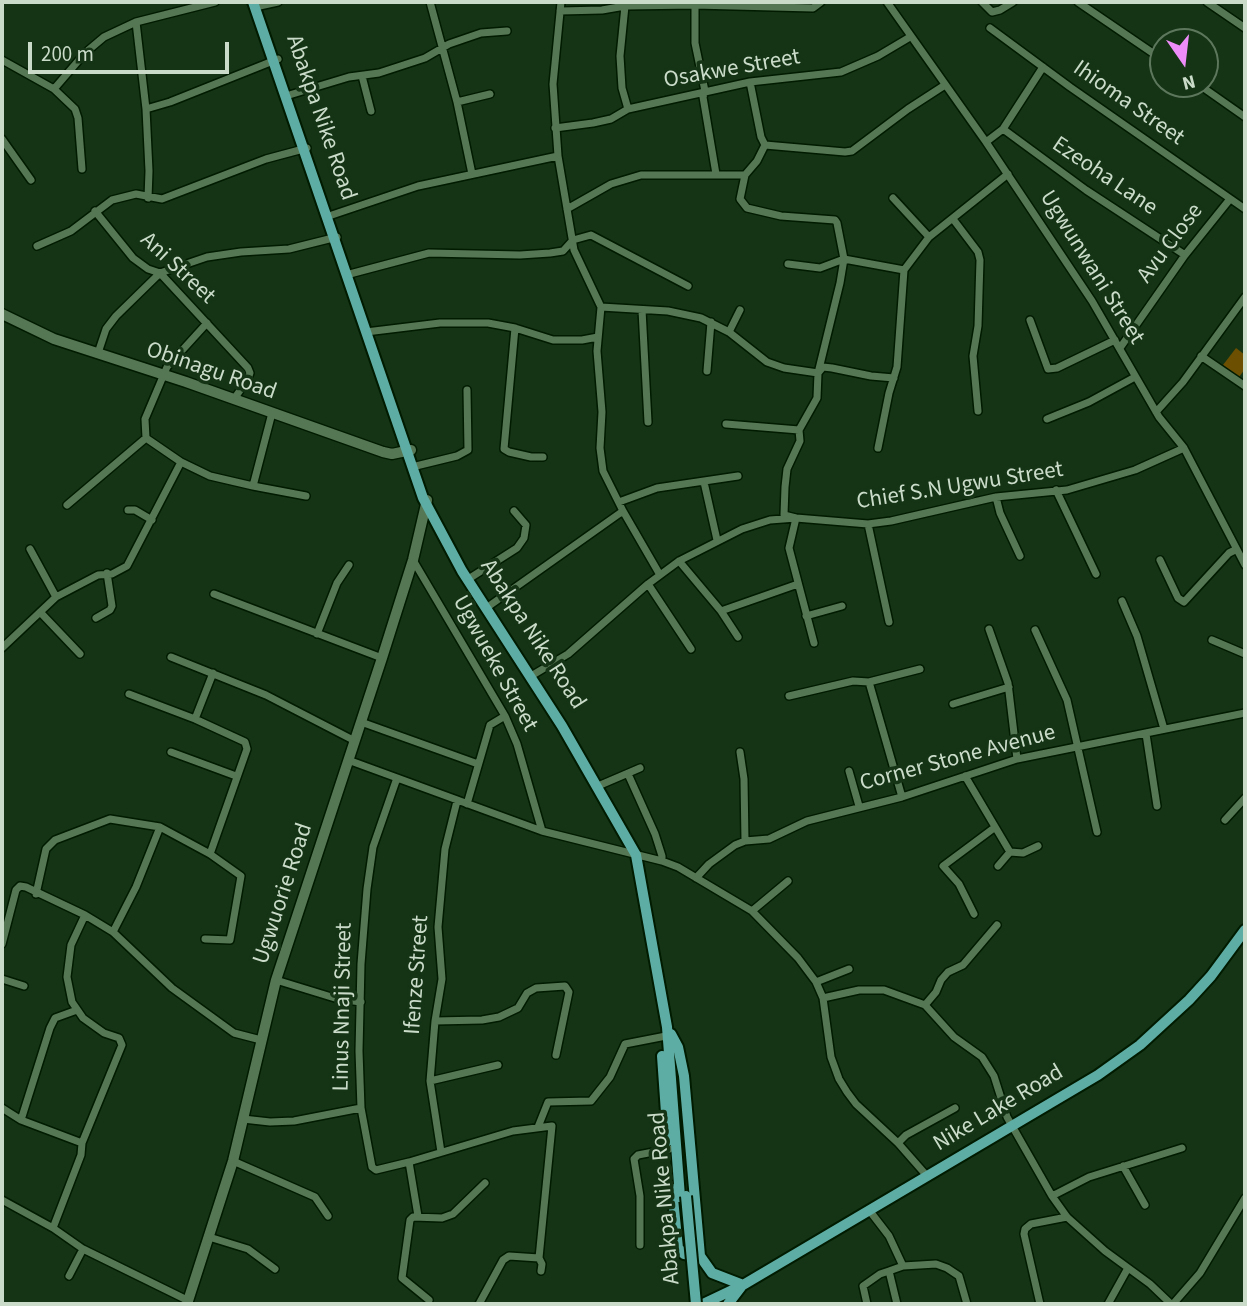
<!DOCTYPE html>
<style>
body{margin:0}
#map{position:relative;width:1247px;height:1306px;overflow:hidden;background:#153415;font-family:"Source Sans 3",sans-serif}
canvas{display:block}
.frame{position:absolute;inset:0;border:4px solid #cadcc9;pointer-events:none}
.north{position:absolute;left:1149px;top:28px;width:70px;height:70px;box-sizing:border-box;background:#153415;border:2px solid #5d775d;border-radius:50%;rotate:166deg;font-size:19px;font-weight:700;line-height:28px;text-align:center;color:#cadcc9}
.north::after{content:'';display:block;margin:auto;width:24px;height:32px;background:#ee8cf9;clip-path:polygon(50% 0,100% 100%,50% 72%,0 100%)}
.scale{position:absolute;left:28px;top:42px;width:201px;height:32px;box-sizing:border-box;border:4px solid #cadcc9;border-top:0;padding-left:9px;font-size:21px;line-height:24px;white-space:nowrap;color:#cadcc9;-webkit-text-stroke:5px #153415;paint-order:stroke}
</style>
<div id="map">
<canvas width="1247" height="1306"></canvas>
<div class="frame"></div>
<div class="north">N</div>
<div class="scale">200 m</div>
</div>
<script>
const c = document.querySelector('canvas').getContext('2d');
c.lineJoin = 'round';
function fillPath(path, color) {
  c.fillStyle = color;
  c.fill(path, 'evenodd');
}
function shape(rows) {
  const path = new Path2D();
  for (const r of rows) {
    path.moveTo(r[0], r[1]);
    for (let i = 2; i < r.length; i += 2) path.lineTo(r[i], r[i + 1]);
  }
  return path;
}
function strokePath(path, color, width, dash) {
  c.strokeStyle = color;
  c.lineWidth = width;
  c.lineCap = dash ? 'butt' : 'round';
  c.setLineDash(dash || []);
  c.stroke(path);
}
function label(font, color, halo, rows, align = 'center') {
  c.font = font + ' "Source Sans 3",sans-serif';
  c.lineWidth = 7;
  c.setLineDash([]);
  c.textBaseline = 'middle';
  c.strokeStyle = halo;
  c.fillStyle = color;
  for (const [text, x, y, turn = 0] of rows) {
    c.save();
    c.translate(x, y);
    c.rotate((+turn || 0) * Math.PI / 180);
    c.textAlign = isNaN(turn) ? turn : align;
    if (halo) c.strokeText(text, 0, 0);
    c.fillText(text, 0, 0);
    c.restore();
  }
}
fillPath(shape([
 [1236,348,1245,355,1245,369,1239,377,1223,365]
]), '#6c4f01');
const street = shape([
 [430,2,457,102,472,174],
 [561,2,553,84,558,156,574,250,601,307,597,351,602,412,600,448,603,471,623,511,660,575],
 [695,2,695,43,705,91,703,97,716,174],
 [887,2,986,142,1092,301,1159,417,1184,448,1245,565],
 [982,2,992,12,1000,10,1013,2],
 [1078,2,1163,60],
 [1207,2,1245,28],
 [625,6,620,56,622,88,628,109],
 [255,7,278,2],
 [560,11,602,10,625,6,695,5,813,8,821,2],
 [136,22,146,109,149,171,148,198],
 [990,28,1070,87,1245,209],
 [2,60,54,89,75,109,78,118,82,169],
 [362,76,371,111],
 [750,82,761,137,765,145],
 [1198,84,1245,117],
 [54,89,85,53,104,37,136,22,215,2],
 [286,96,349,77,379,73,425,58,449,44,481,33,507,31],
 [457,102,490,94],
 [146,109,170,102,278,59],
 [555,128,593,123,611,119,628,109,750,82,841,72,878,56,910,37],
 [1003,129,1086,190,1185,255],
 [2,139,31,180],
 [986,142,1003,129,1043,67],
 [745,175,757,161,765,145,845,152,852,151,908,109,945,85],
 [893,198,929,237],
 [567,209,611,184,641,175,745,175,740,199,747,208,781,216,835,220,837,223,844,259,840,283,818,373,817,398,799,430,800,441,787,469,785,487,784,515,796,518,789,548,814,643],
 [95,211,133,258,148,269,160,273,248,368,250,373,248,379,234,399],
 [326,217,418,186,558,156],
 [953,219,978,252,980,260,978,326,973,356,978,411],
 [37,246,71,231,112,200,136,194,162,199,266,159,307,148],
 [788,264,820,268,844,259,904,270],
 [346,275,429,253,520,255,550,253,563,251,573,240,591,235,688,286],
 [601,307,668,311,701,318,729,332,767,362,784,368,818,373,823,367,832,368,871,376,894,378],
 [642,310,648,422],
 [1030,320,1048,369,1057,368,1115,340],
 [207,323,167,367,145,419,146,438,181,462,210,476,253,486,272,413],
 [515,328,504,449,509,452,531,457,543,457],
 [366,332,440,323,488,323,515,328,553,340,582,340,598,337],
 [729,332,740,310],
 [1120,348,1185,255,1230,199],
 [98,353,106,329,116,316,160,273,207,257,241,252,289,249,337,237],
 [1201,356,1245,386],
 [707,371,711,322],
 [1156,412,1183,382,1245,297],
 [1047,419,1089,402,1135,377],
 [726,424,799,430],
 [878,448,889,393,897,367,904,270,929,237,1008,174],
 [416,466,457,456,468,450,467,390],
 [704,482,717,540],
 [253,486,306,496],
 [1056,490,1096,574],
 [996,497,1000,513,1020,556],
 [619,502,657,488,738,476],
 [67,505,146,438],
 [128,510,135,510,152,520],
 [868,524,889,622],
 [30,549,56,597],
 [413,560,505,716,517,744,542,831],
 [1160,560,1178,598,1184,602,1229,553,1235,550],
 [679,561,721,611],
 [470,578,517,548,524,538,526,525,514,511],
 [648,584,691,649],
 [214,594,382,658],
 [1122,601,1137,636,1164,729],
 [489,606,623,511],
 [40,612,80,654],
 [806,616,842,606],
 [96,618,110,610,112,606,107,573],
 [989,629,1008,683,1017,759],
 [1035,630,1067,700,1097,832],
 [317,634,337,583,349,565],
 [738,637,721,611,798,584],
 [1212,640,1245,654],
 [2,648,56,597,98,575,112,574,127,566,181,462],
 [171,657,266,695,355,741],
 [531,676,568,654,648,584,679,561,742,529,770,520,796,518,868,524,891,521,996,497,1067,490,1135,470,1184,448],
 [869,682,902,797],
 [129,694,195,719,245,742,247,749,210,854],
 [789,696,853,681,869,682,920,669],
 [953,704,1009,687],
 [195,719,213,673],
 [361,722,478,764],
 [1146,734,1157,806],
 [171,752,236,776],
 [740,752,744,779,745,841],
 [348,760,542,831,662,861,678,867,752,911,798,958,816,982,823,998,831,1057,839,1079,847,1092,856,1104,898,1143,927,1176],
 [849,771,859,806],
 [628,774,655,834,662,856,662,861],
 [965,776,1010,852,1023,853,1038,846],
 [397,778,373,847,367,889,361,964,359,1051,361,1108,372,1167,376,1170,409,1162,513,1131,552,1126,539,1258,542,1264,541,1271],
 [598,786,640,768],
 [467,804,490,725,505,716],
 [1225,820,1245,798],
 [998,866,1010,852],
 [696,878,709,864,735,845,745,841,769,839,807,821,902,797,1017,759,1245,713],
 [36,894,46,849,55,840,110,819,160,827,210,854,241,876,230,940,205,939],
 [752,911,788,881],
 [974,914,959,884,943,866,994,828],
 [113,932,136,887,160,827],
 [2,944,16,890,20,886,26,887,85,915,113,932,172,988,234,1033,261,1040],
 [2,979,24,986],
 [276,980,338,999,361,1002],
 [816,982,849,969],
 [823,998,859,990,884,990,925,1005,954,1037,982,1057,994,1076,1007,1117,1052,1196,1067,1217,1105,1251,1150,1284,1171,1304],
 [925,1005,936,992,941,980,948,972,963,965,997,925],
 [435,1021,482,1020,499,1017,518,1008,527,993,536,988,565,986,569,992,556,1055],
 [430,1081,498,1065],
 [2,1108,21,1120,82,1143],
 [243,1119,270,1122,294,1121,361,1108],
 [21,1120,50,1028,55,1018,77,1010],
 [538,1127,548,1102,591,1101,610,1077,625,1044,666,1036],
 [898,1143,906,1135,955,1108],
 [441,1152,430,1081,435,1021,442,979,438,927,445,849,457,801],
 [233,1161,315,1197,328,1216],
 [409,1162,418,1216],
 [1123,1166,1145,1205],
 [1052,1196,1089,1177,1182,1148],
 [2,1200,53,1228,83,1249,189,1301],
 [869,1210,889,1236,903,1266,936,1264,947,1268,959,1276,967,1304],
 [53,1228,81,1155,82,1143,122,1045,119,1038,104,1033,83,1018,72,1002,67,977,71,945,85,915],
 [209,1237,248,1249,275,1269],
 [640,1245,640,1196,634,1159,638,1155,669,1149],
 [69,1276,83,1249],
 [429,1300,402,1278,410,1220,413,1217,442,1218,453,1214,485,1183],
 [479,1304,503,1260,509,1256,539,1258],
 [867,1304,863,1286,880,1274,889,1271],
 [897,1304,889,1271,903,1266],
 [1040,1304,1024,1234,1025,1229,1031,1224,1067,1217],
 [1108,1304,1128,1268],
 [1173,1304,1200,1273,1245,1198]
]);
const secondary = shape([
 [2,314,54,339,186,382,383,452,392,454,411,450],
 [187,1304,233,1161,276,980,382,658,413,560,427,500]
]);
const primary = shape([
 [253,2,423,498,462,571,562,726,636,855,667,1027,680,1197],
 [671,1034,678,1047,684,1076,700,1256,712,1273,743,1285],
 [662,1056,668,1141],
 [672,1189,678,1248,684,1254,698,1256],
 [703,1304,743,1285,1098,1075,1140,1045,1189,1000,1211,976,1245,930],
 [728,1304,741,1287]
]);
strokePath(street, '#001b00', 10);
strokePath(secondary, '#001b00', 13);
strokePath(primary, '#001b00', 14);
strokePath(street, '#567754', 7);
strokePath(secondary, '#567754', 10);
strokePath(primary, '#5eada4', 10);
const primaryBridge = shape([
 [686,1196,696,1304]
]);
strokePath(primaryBridge, '#001b00', 14, []);
strokePath(primaryBridge, '#5eada4', 10);
label('23px', '#cadcc9', '#153415', [
 ["Osakwe Street",732,70,-10],
 ["Ihioma Street",1128,104,35],
 ["Abakpa Nike Road",320,118,71],
 ["Ezeoha Lane",1104,177,34],
 ["Avu Close",1171,244,-53],
 ["Ugwunwani Street",1091,268,58],
 ["Ani Street",177,269,43],
 ["Obinagu Road",211,372,19],
 ["Chief S.N Ugwu Street",960,487,-9],
 ["Abakpa Nike Road",532,635,57],
 ["Ugwueke Street",494,664,61],
 ["Corner Stone Avenue",958,759,-15],
 ["Ugwuorie Road",284,894,-72],
 ["Ifenze Street",418,975,-86],
 ["Linus Nnaji Street",344,1007,-89],
 ["Nike Lake Road",999,1109,-31],
 ["Abakpa Nike Road",666,1198,-95]
]);
</script>
